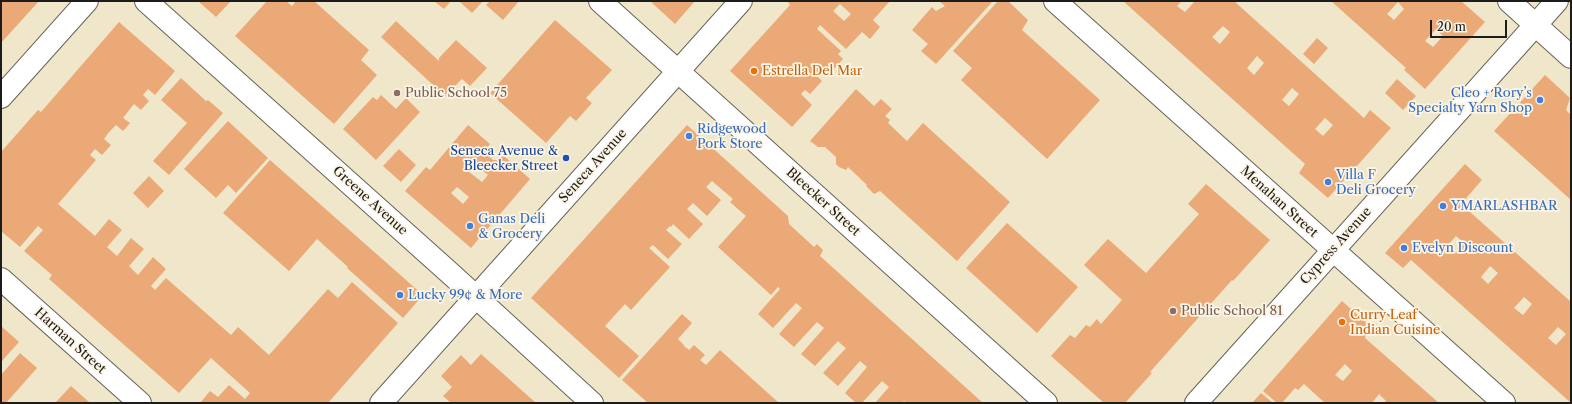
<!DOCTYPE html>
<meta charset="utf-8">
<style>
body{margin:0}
#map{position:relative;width:1572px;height:404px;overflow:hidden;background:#f0e6c9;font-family:"Libre Caslon Text",serif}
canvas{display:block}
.frame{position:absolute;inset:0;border:2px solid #1c1c1c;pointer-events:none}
.scale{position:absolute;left:1430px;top:20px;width:77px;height:18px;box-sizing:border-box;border:2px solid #1c1c1c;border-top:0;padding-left:5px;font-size:12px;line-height:14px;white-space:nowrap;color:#1c1c1c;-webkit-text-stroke:3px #fcf5e5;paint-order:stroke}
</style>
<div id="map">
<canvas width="1572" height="404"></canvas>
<div class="frame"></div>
<div class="scale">20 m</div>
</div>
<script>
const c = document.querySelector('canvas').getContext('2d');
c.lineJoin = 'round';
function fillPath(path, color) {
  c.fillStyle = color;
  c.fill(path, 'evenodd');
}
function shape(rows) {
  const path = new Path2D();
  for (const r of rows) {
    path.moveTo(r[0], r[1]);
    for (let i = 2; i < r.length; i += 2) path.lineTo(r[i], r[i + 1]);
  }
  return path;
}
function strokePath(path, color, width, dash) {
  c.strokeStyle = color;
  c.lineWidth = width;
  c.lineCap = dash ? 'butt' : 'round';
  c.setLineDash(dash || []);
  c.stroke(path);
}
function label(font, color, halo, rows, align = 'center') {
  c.font = font + ' "Libre Caslon Text",serif';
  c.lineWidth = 3.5;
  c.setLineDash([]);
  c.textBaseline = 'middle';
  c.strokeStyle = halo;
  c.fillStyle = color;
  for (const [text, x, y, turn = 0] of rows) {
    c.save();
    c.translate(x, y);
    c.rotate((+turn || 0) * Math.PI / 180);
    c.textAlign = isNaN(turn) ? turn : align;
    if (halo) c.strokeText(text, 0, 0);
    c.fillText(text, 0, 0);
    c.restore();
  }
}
fillPath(shape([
 [1,1,39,1,1,43],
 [198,1,231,1,216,17],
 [267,1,286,1,292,6,296,1,314,1,369,50,361,60,377,75,334,124,235,36],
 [434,1,451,1,444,9],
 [459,1,483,1,472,13],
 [490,1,519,1,503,20,486,5],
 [650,1,695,1,675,24],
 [789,1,890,1,873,20,880,27,870,39,862,32,846,49,820,25,817,29,841,51,838,54,843,59,830,73,825,69,817,76,822,81,810,94,805,90,801,94,812,105,792,127,730,71,790,5,788,2],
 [840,4,851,14,844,21,833,11],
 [939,1,993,1,936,64,921,51,928,44,912,30,932,7,936,11,945,6],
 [998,1,1008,1,1028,20,1022,30,1100,100,1047,159,961,80,972,68,953,51],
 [1123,1,1182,1,1177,6,1185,12,1195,1,1234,1,1364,118,1370,110,1391,128,1328,198,1299,173,1305,164],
 [1223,26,1230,32,1220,44,1212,37],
 [1257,56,1264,63,1254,75,1247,68],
 [1292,88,1299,94,1289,106,1282,100],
 [1325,118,1333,125,1323,136,1315,129],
 [1331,1,1461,1,1485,22,1425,89,1404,70,1406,68],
 [1398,2,1404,9,1394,20,1387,14],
 [1436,29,1443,36,1433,47,1425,41],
 [555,20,612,70,586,98,592,103,576,121,570,116,546,143,490,93],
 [396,21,439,61,439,58,456,40,487,68,470,86,462,79,445,96,381,37],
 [119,22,175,71,155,95,148,89,143,95,149,101,141,110,134,104,123,118,130,123,123,131,116,125,109,132,104,139,111,145,102,155,95,149,90,155,96,160,58,204,95,236,109,219,122,230,107,247,117,256,131,238,144,249,129,266,138,275,153,257,166,269,151,286,155,290,166,278,231,335,238,327,269,355,328,289,338,298,352,282,398,323,328,403,200,403,210,391,218,397,229,385,245,399,250,393,211,358,179,393,49,279,52,275,24,251,43,230,38,226,20,247,1,231,1,152,38,110,41,112],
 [1317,38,1328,48,1314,64,1303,54],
 [1545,75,1570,98,1566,110,1571,115,1571,200,1494,131],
 [181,78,206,101,208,100,223,113,169,175,153,161,187,123,161,100],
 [1397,79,1416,96,1403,110,1385,93],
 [856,89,874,106,881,99,892,109,885,116,890,120,888,123,907,141,923,123,1010,202,957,261,880,191,874,194,866,186,867,185,848,167,846,170,839,167,836,164,836,157,825,147,818,147,810,141],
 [381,95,396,109,406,98,420,112,376,160,343,129,373,97,377,100],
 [228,121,268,158,236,193,228,185,216,198,184,169],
 [468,125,490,144,487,148,493,153,489,156,493,160,498,160,503,155,530,179,471,248,405,191,426,167,430,170],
 [476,165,488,175,482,182,469,172],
 [457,187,469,197,463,204,451,193],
 [687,125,788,216,789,224,814,247,817,244,823,250,820,256,983,403,907,403,904,401,902,403,875,403,889,387,882,381,862,403,856,403,845,393,867,367,860,361,838,386,823,373,846,348,842,345,838,341,815,366,801,354,824,328,817,322,794,347,779,334,802,308,796,303,773,328,758,314,780,289,778,287,771,295,718,247,746,216,730,202,733,199,712,181,706,187,721,200,707,216,693,203,687,209,703,224,689,239,673,224,671,227,670,226,666,230,682,244,668,259,653,245,649,248,670,267,631,310,625,304,605,326,639,356,619,378,531,298],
 [399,149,416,165,401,182,383,166],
 [270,160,423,295,403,318,347,268,348,267,317,239,289,271,223,213],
 [1465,164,1482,180,1461,204,1571,302,1571,403,1411,260,1403,268,1385,253],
 [1456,236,1464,243,1454,254,1446,247],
 [1490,266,1498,273,1488,284,1481,277],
 [1524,297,1532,304,1523,315,1514,308],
 [1558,327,1566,334,1556,345,1548,338],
 [149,176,164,191,148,208,133,193],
 [1206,184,1270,240,1233,281,1232,280,1150,372,1152,373,1125,403,1104,403,1051,356,1070,335,1075,338,1086,325,1090,327,1097,319,1101,324,1122,300,1084,265,1108,239,1146,273,1199,214,1188,204],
 [1007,223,1078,287,1037,333,966,268],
 [1342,301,1369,325,1365,338,1439,403,1384,403,1386,401,1379,394,1372,403,1325,403,1304,384,1298,390,1295,388,1282,403,1277,403,1263,391],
 [1345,364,1352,371,1343,381,1335,375],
 [682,314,692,323,678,339,684,345,683,345,689,350,694,345,705,355,700,360,706,365,720,350,779,403,648,403,622,380],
 [1,326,19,342,1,362],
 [20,353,37,368,6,403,1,403,1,375],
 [481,354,536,403,451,403,443,396,452,387,441,376,461,355,471,365],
 [71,386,89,402,90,403,55,403],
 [1261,393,1273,403,1252,403]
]), '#eba978');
const street = shape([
 [146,1,452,275,592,403],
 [600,1,1046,403],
 [1055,1,1504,403],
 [1509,1,1571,57],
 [1,97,87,1],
 [1,279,140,403],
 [381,403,741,1]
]);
const secondary = shape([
 [1196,403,1557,1]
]);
strokePath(street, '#666359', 24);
strokePath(secondary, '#666359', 24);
strokePath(street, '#fff', 22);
strokePath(secondary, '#fff', 22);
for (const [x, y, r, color] of [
 [754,71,4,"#e8710a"],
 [397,93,4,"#8d6e63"],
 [1540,100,4,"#3f7fe0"],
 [689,136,4,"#3f7fe0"],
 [566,158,4,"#1a4fb4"],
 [1328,182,4,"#3f7fe0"],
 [1443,206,4,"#3f7fe0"],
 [470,226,4,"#3f7fe0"],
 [1404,248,4,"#3f7fe0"],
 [400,295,4,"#3f7fe0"],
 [1173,311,4,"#8d6e63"],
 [1342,322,4,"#e8710a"]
]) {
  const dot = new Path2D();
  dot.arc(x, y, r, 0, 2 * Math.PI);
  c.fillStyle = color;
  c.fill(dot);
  strokePath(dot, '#fcf5e5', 1.5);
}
label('13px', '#c56008', '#fcf5e5', [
 ["Estrella Del Mar",762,71],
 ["Curry Leaf",1350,315],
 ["Indian Cuisine",1350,330]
], 'left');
label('13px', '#785e54', '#fcf5e5', [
 ["Public School 75",405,93],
 ["Public School 81",1181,311]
], 'left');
label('13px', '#366cbe', '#fcf5e5', [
 ["Cleo + Rory’s",1532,93,"right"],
 ["Specialty Yarn Shop",1532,108,"right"],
 ["Ridgewood",697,129],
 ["Pork Store",697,144],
 ["Villa F",1336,175],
 ["Deli Grocery",1336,190],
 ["YMARLASHBAR",1451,206],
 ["Ganas Deli",478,219],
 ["& Grocery",478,234],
 ["Evelyn Discount",1412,248],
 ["Lucky 99¢ & More",408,295]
], 'left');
label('13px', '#164399', '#fcf5e5', [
 ["Seneca Avenue &",558,151],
 ["Bleecker Street",558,166]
], 'right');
label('13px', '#1c1c1c', '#fcf5e5', [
 ["Seneca Avenue",593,166,-48],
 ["Greene Avenue",370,201,42],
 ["Bleecker Street",823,202,42],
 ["Menahan Street",1279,202,42],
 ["Cypress Avenue",1336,246,-48],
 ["Harman Street",70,341,42]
]);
</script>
